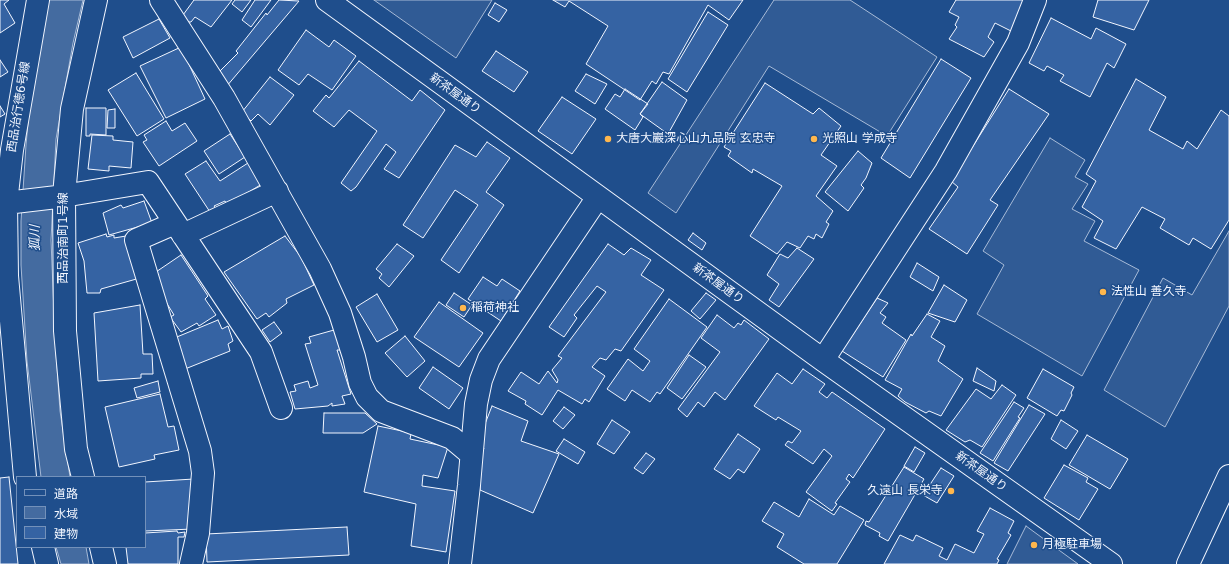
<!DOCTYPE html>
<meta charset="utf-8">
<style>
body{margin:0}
#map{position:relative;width:1229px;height:564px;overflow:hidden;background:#1f4e8c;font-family:"DejaVu Sans","Noto Sans JP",sans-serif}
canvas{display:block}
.legend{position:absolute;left:16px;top:476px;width:130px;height:72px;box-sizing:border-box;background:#1f4e8c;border:1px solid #7391ba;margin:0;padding:5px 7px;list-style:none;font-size:12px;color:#f2f6ff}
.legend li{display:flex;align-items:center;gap:8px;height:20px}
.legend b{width:20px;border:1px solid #7391ba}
</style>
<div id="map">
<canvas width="1229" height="564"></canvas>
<ul class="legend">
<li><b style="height:5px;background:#1f4e8c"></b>道路</li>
<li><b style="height:11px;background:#446ba0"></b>水域</li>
<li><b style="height:11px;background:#3563a3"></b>建物</li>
</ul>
</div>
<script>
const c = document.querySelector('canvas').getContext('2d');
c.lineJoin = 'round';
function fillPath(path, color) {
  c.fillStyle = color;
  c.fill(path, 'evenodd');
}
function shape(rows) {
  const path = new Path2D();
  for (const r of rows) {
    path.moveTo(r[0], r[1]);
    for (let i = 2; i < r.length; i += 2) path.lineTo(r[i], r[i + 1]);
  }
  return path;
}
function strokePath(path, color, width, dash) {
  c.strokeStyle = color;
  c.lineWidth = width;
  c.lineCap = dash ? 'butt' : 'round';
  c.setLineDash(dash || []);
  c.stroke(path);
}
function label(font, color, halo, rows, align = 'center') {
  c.font = font + ' "DejaVu Sans","Noto Sans JP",sans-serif';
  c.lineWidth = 3;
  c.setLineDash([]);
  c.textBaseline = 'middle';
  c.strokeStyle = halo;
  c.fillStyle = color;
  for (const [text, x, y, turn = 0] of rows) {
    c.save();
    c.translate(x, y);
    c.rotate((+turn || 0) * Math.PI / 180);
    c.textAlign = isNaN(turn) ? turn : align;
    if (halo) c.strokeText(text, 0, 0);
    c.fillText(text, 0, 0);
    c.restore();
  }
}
const built = shape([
 [374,0,492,0,456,58,374,0],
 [774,0,850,0,937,57,887,136,769,66,676,213,648,193,774,0],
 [1050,138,1085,160,1075,177,1088,184,1072,209,1095,221,1084,241,1139,270,1082,376,977,314,1004,265,983,251,1050,138],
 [1229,231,1229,306,1165,427,1104,390,1163,278,1192,295,1229,231],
 [1026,526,1078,564,1007,564,1026,526]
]);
fillPath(built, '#305b95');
strokePath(built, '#a8bbd7', 1);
const water = shape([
 [48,0,83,0,73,43,56,139,51,240,55,338,60,411,70,477,41,477,27,361,21,265,21,221,26,145,31,91,48,0],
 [56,547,86,547,89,564,61,564,56,547]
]);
fillPath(water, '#446ba0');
strokePath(water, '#a8bbd7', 1);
const building = shape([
 [0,0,9,0,4,4,15,23,0,33,0,0],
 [194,0,232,0,211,27,195,17,191,22,185,22,183,15,194,0],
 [235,0,251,0,242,12,232,4,235,0],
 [255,0,271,0,251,27,242,20,255,0],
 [279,0,299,1,226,87,217,74,238,53,236,51,266,13,267,15,279,0],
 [553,0,743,0,729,20,708,5,669,74,663,72,656,84,652,81,640,100,586,64,608,26,569,1,565,7,553,0],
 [956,0,1024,0,1026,1,1011,31,995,23,988,37,994,42,984,57,949,39,957,27,955,25,959,17,949,12,956,0],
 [1098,0,1149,0,1134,30,1093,17,1098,0],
 [495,3,507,10,499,22,488,15,495,3],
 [708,12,728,25,687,92,668,79,708,12],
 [1051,18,1091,39,1096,28,1126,44,1114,68,1107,63,1090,97,1060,81,1064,75,1047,66,1044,71,1029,63,1051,18],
 [159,19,170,38,133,58,123,37,159,19],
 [306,30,329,47,334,40,356,56,332,90,308,74,299,85,278,70,306,30],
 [181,47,205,99,166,118,140,66,181,47],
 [496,51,528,72,514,92,482,71,496,51],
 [941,59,971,78,910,178,881,158,941,59],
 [0,60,8,72,0,77,0,60],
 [359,61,412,101,420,90,445,110,399,178,384,169,396,152,386,144,356,187,351,191,341,183,377,131,349,110,334,127,313,111,326,95,329,98,359,61],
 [136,73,164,119,137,136,108,90,136,73],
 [586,74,607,84,595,104,575,91,586,74],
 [270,77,294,95,270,125,258,114,251,121,242,112,270,77],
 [1136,79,1166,97,1149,130,1183,149,1187,141,1197,149,1221,110,1229,116,1229,220,1211,249,1193,238,1189,245,1160,228,1165,219,1142,207,1116,249,1094,238,1103,221,1082,207,1096,181,1086,174,1136,79],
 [662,82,687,100,668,134,640,114,662,82],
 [765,83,813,114,819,108,841,126,821,155,837,166,816,196,833,211,826,222,829,224,822,238,816,234,814,239,808,236,800,248,787,242,777,254,750,236,782,186,753,169,752,173,728,156,731,151,724,147,765,83],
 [625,89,648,104,640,114,643,117,635,130,605,109,615,94,620,97,625,89],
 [1009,89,1049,114,990,200,998,205,967,254,929,229,958,187,951,181,1009,89],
 [562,97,596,119,572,154,538,131,562,97],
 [0,106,5,114,0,117,0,106],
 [86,108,106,108,106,135,90,134,90,136,86,136,86,108],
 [115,109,115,128,107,128,108,110,115,109],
 [166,121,172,131,185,123,197,141,159,166,143,142,147,140,144,135,166,121],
 [230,134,245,157,219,174,204,151,230,134],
 [92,135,113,136,113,140,133,142,131,168,109,166,109,171,88,169,92,135],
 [487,142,510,158,486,192,504,205,459,273,441,260,478,205,455,190,423,238,403,225,455,145,476,157,487,142],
 [858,151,872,163,866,178,861,185,864,188,848,211,825,192,858,151],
 [206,161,220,181,248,163,262,184,227,205,225,201,214,206,217,210,210,212,185,174,206,161],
 [144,201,152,223,109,235,103,213,121,205,123,208,144,201],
 [693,233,706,243,702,250,688,240,693,233],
 [106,234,107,237,114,235,114,238,126,236,140,278,101,289,100,293,87,293,84,261,78,243,106,234],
 [285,236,301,257,314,285,286,299,287,303,269,317,266,313,257,319,224,272,285,236],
 [397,244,414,256,389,287,379,278,382,274,376,269,397,244],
 [608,244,624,255,631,248,651,260,641,275,664,290,621,351,615,349,606,360,600,358,592,367,605,376,589,402,585,399,582,404,558,390,542,415,525,404,526,401,508,391,521,372,539,384,548,371,557,383,558,380,552,370,562,358,558,356,606,292,597,286,574,315,577,318,564,337,549,327,608,244],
 [797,248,814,259,779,307,769,300,779,284,767,275,780,254,788,258,797,248],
 [181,255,208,296,205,299,216,315,199,326,197,323,181,332,170,317,174,315,150,276,181,255],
 [917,263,939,277,933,291,910,277,917,263],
 [483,277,497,286,502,279,520,291,501,321,468,299,483,277],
 [944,285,967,300,955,322,928,313,944,285],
 [454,293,472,305,464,317,446,305,454,293],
 [706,293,716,300,700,319,691,311,706,293],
 [377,294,398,330,377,342,356,307,377,294],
 [877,298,888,303,880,313,886,317,882,323,906,340,883,377,842,351,877,298],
 [669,299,707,327,660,394,657,392,650,402,632,390,625,401,607,389,628,359,643,371,650,361,634,349,669,299],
 [439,302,483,333,459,367,414,337,439,302],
 [140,305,143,354,152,354,153,374,141,374,141,378,98,381,94,313,140,305],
 [927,314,940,321,931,337,945,346,938,361,963,379,941,416,929,411,926,413,905,402,898,396,902,389,885,380,911,334,912,336,927,314],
 [717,315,734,328,738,323,741,325,744,320,769,339,725,400,715,392,704,407,698,402,687,417,678,409,720,352,701,338,717,315],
 [218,320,222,329,228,326,233,341,228,344,230,351,185,369,172,339,218,320],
 [274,322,282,333,270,342,262,330,274,322],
 [334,330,341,350,337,350,351,394,342,396,345,404,332,406,332,403,328,406,295,409,290,392,296,391,294,385,308,381,310,388,318,385,305,344,311,343,309,337,334,330],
 [405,336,425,361,407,377,385,353,405,336],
 [689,355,706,367,682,399,667,388,689,355],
 [433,367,463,388,449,409,419,388,433,367],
 [977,368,996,381,994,391,973,381,977,368],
 [803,369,825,384,819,392,827,398,832,392,885,429,853,478,849,474,846,479,850,482,835,503,837,504,832,511,806,492,832,456,824,449,813,464,785,445,788,441,792,443,801,431,778,417,776,420,754,406,777,373,792,384,803,369],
 [1043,369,1074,387,1071,393,1072,395,1064,411,1061,410,1057,416,1027,398,1043,369],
 [158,381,160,392,137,398,134,388,158,381],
 [1002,385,1016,395,982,447,970,440,965,442,946,430,976,389,991,399,1002,385],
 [160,394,168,427,174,426,179,450,154,455,155,459,119,467,105,407,160,394],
 [1014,402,1024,408,1018,417,1020,418,993,461,980,453,1014,402],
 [1029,405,1045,414,1008,471,994,463,1029,405],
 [492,406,528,421,521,441,559,454,533,513,480,490,481,455,484,448,482,448,483,429,492,406],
 [564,407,575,415,563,429,553,421,564,407],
 [324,413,365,413,377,424,363,433,323,433,324,413],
 [612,420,630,432,614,454,597,444,612,420],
 [1061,420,1078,431,1066,449,1051,439,1061,420],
 [378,426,402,431,411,434,410,439,448,447,438,478,423,475,422,486,455,491,446,552,411,546,416,504,364,492,378,426],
 [738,434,760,449,744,473,738,469,730,479,714,469,738,434],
 [1087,435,1128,459,1110,489,1069,465,1087,435],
 [564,439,585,452,578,464,556,451,564,439],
 [915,447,925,453,914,472,904,466,915,447],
 [646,453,655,459,643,474,634,468,646,453],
 [1064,465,1088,478,1086,482,1098,489,1079,520,1044,498,1064,465],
 [904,467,924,479,888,541,879,536,880,533,865,525,866,521,869,522,904,467],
 [941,468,954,476,937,503,923,495,941,468],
 [9,477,18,564,0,564,0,478,9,477],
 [194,479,193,529,145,531,145,482,194,479],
 [809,499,834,515,840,506,864,520,837,564,804,564,777,547,784,534,762,521,774,502,799,517,809,499],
 [990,508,1014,521,1008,533,1011,535,997,559,999,560,997,564,884,564,900,535,913,541,916,535,943,548,939,556,947,560,955,544,974,553,984,534,977,531,990,508],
 [347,527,349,555,207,562,206,534,347,527],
 [177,531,178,533,185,532,184,537,178,537,178,564,128,564,126,547,145,547,145,533,177,531]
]);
fillPath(building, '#3563a3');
strokePath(building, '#f2f6ff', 1);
const minor = shape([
 [161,0,224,98,320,269,340,313,354,357,360,383,367,397,381,411,452,438,471,454],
 [327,0,823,360,1111,564],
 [6,203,57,197,148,182,261,352,281,408],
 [175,223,136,240,200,451,203,473,198,533,191,564],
 [183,235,277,191],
 [823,360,946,171,1018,43,1035,0],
 [25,477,7,276,6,203,12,150,38,0],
 [83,477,76,449,65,331,64,195,72,109,96,0],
 [43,547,47,564],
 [101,547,105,564],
 [460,564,469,485,476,404,481,380,489,359,598,197],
 [1188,564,1229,476]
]);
strokePath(minor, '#f2f6ff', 24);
strokePath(minor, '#1f4e8c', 22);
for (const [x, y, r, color] of [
 [608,139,4,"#ffb74d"],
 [814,139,4,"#ffb74d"],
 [1103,292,4,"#ffb74d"],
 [463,308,4,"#ffb74d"],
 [951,491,4,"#ffb74d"],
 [1034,545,4,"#ffb74d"]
]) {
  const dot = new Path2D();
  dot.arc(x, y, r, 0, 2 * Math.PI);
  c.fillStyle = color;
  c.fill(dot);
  strokePath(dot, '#1f4e8c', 1.5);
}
label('12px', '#f2f6ff', '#1f4e8c', [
 ["新茶屋通り",455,94,36],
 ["西品治行徳6号線",19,107,-81],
 ["西品治南町1号線",64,238,-90],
 ["新茶屋通り",718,284,36],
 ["新茶屋通り",981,472,35]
]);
label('12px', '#f2f6ff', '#1f4e8c', [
 ["大唐大巖深心山九品院 玄忠寺",616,139],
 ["光照山 学成寺",822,139],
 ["法性山 善久寺",1111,292],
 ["稲荷神社",471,308],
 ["久遠山 長栄寺",943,491,"right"],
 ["月極駐車場",1042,545]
], 'left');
label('italic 13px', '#f2f6ff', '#1f4e8c', [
 ["狐川",36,238,-90]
]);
</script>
